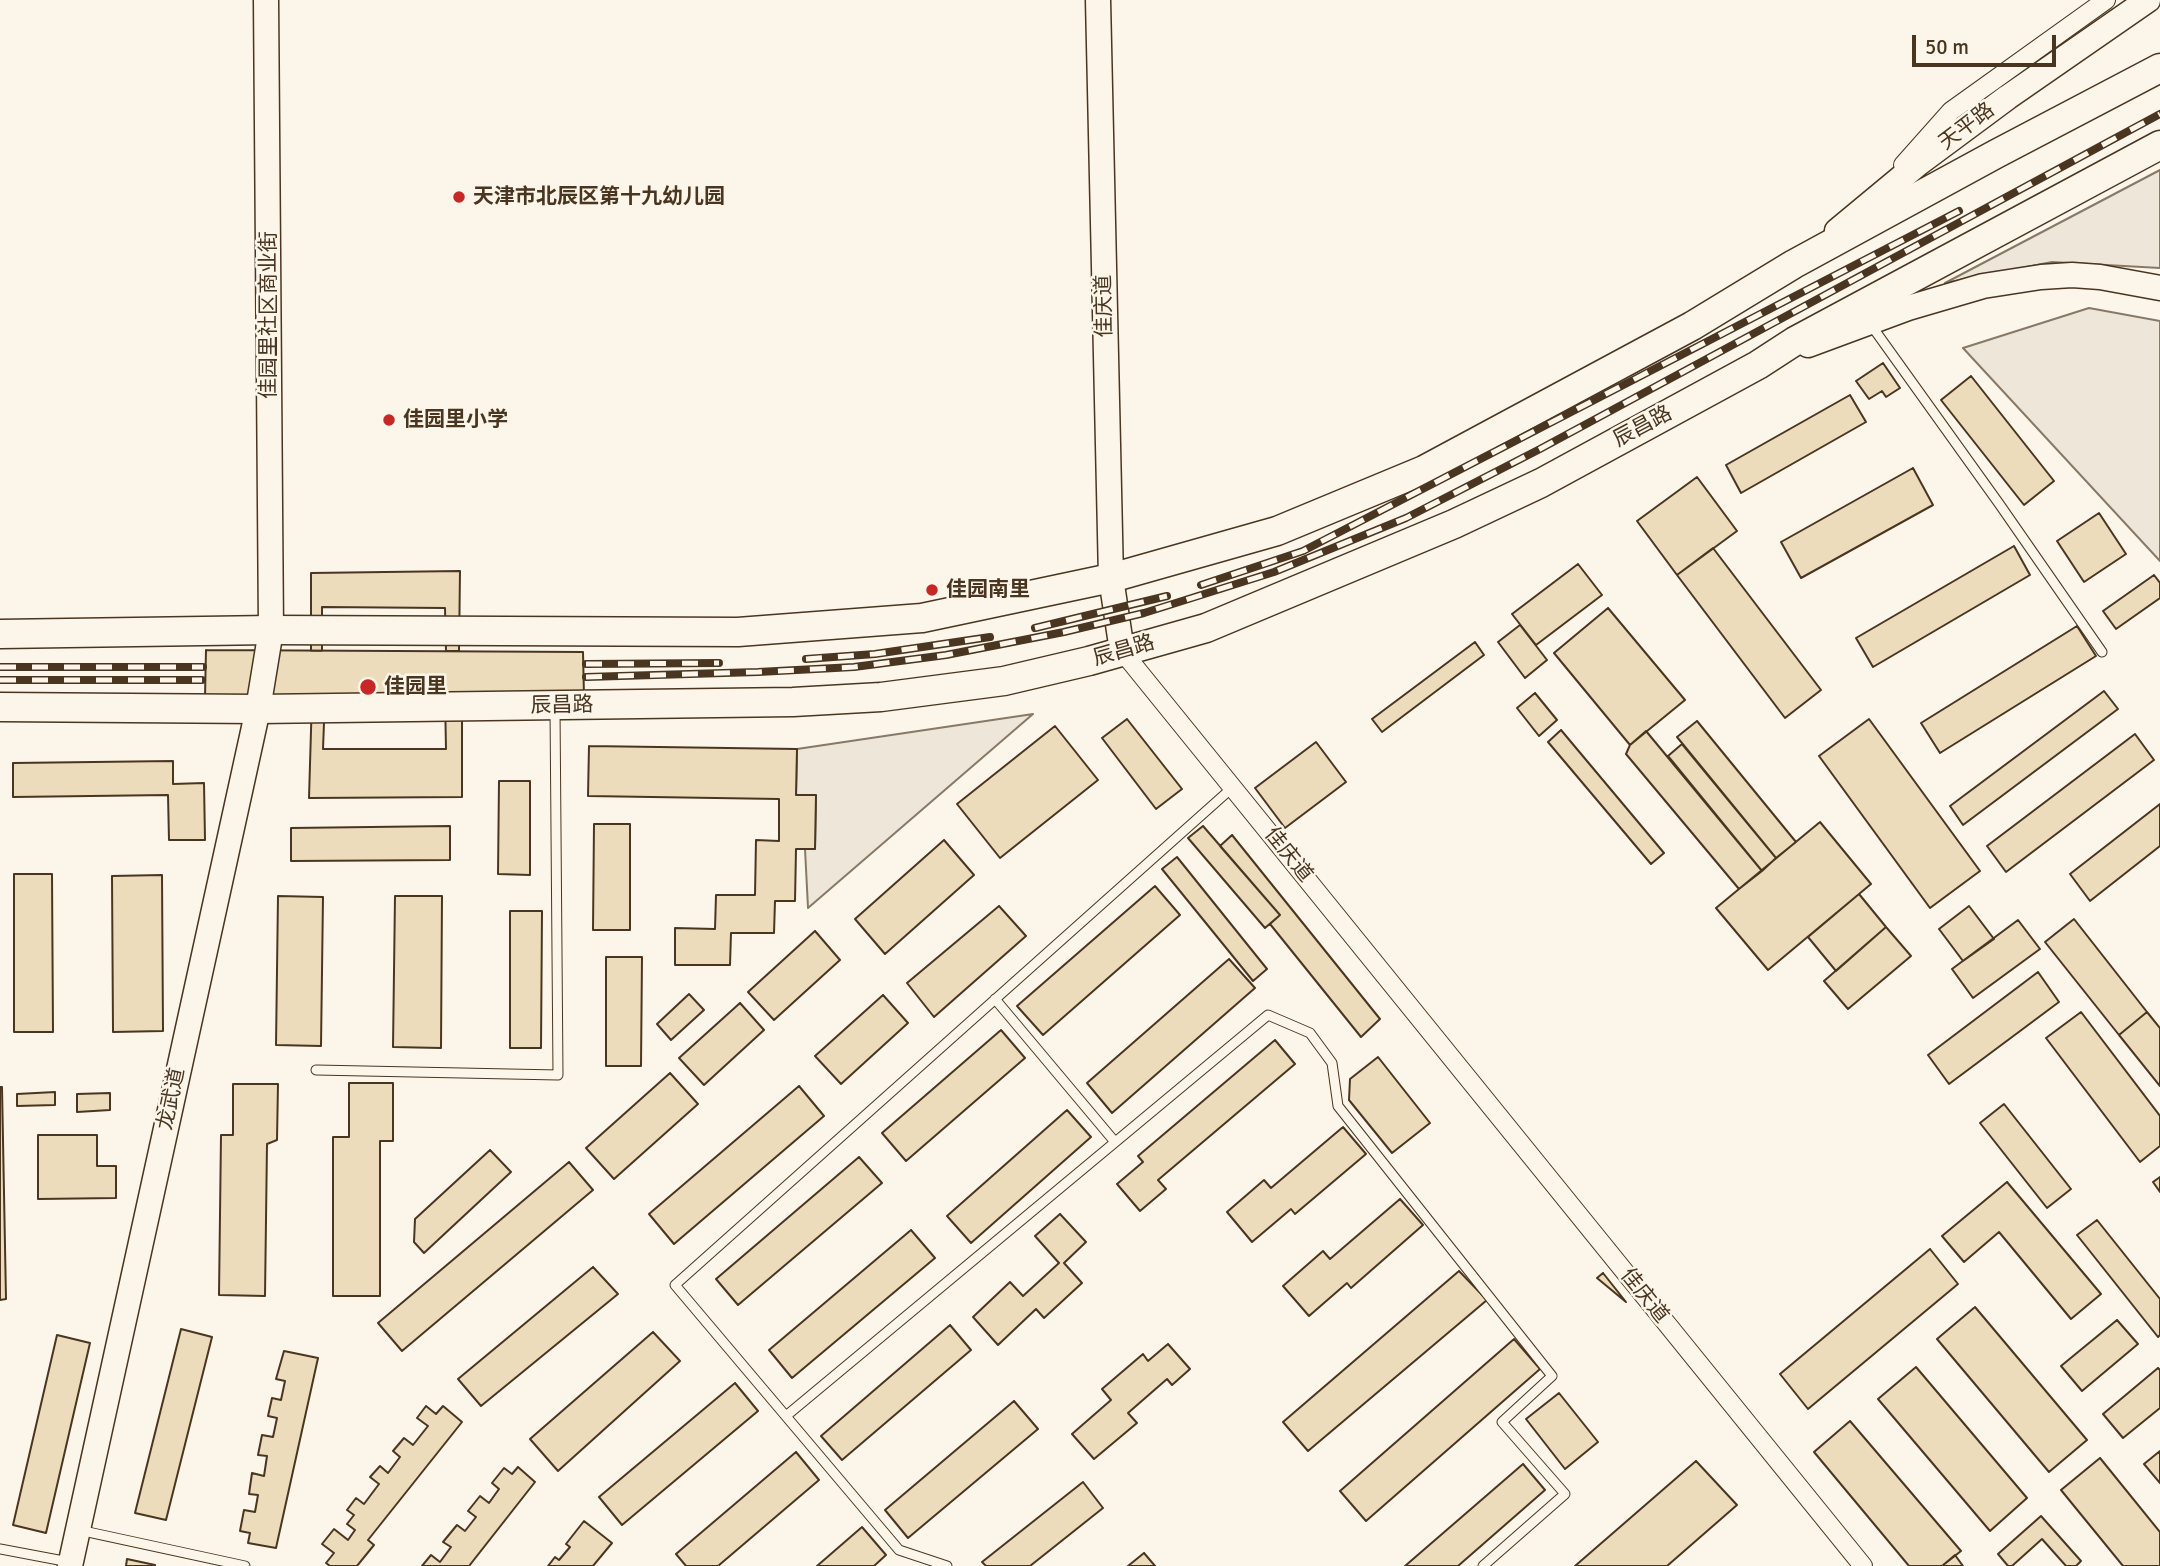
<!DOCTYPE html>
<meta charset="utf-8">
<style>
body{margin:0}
#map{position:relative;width:2160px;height:1566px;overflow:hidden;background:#fbf6e9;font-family:Signika,sans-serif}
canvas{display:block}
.scale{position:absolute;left:1912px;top:35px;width:144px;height:32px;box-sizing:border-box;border:4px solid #4a3520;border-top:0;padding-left:9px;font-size:21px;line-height:24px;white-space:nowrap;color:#4a3520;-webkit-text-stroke:5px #fbf6e9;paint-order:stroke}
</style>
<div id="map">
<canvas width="2160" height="1566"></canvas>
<div class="scale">50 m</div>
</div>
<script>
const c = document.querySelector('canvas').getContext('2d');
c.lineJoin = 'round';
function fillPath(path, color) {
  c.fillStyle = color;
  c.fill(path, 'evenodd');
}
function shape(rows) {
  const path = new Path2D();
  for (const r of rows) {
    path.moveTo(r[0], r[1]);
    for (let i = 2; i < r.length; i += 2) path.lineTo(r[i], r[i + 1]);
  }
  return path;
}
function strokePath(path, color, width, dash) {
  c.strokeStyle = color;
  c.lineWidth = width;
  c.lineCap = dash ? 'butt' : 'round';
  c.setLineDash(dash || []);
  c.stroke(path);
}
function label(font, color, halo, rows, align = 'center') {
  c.font = font + ' Signika,"Noto Sans SC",sans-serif';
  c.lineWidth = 5;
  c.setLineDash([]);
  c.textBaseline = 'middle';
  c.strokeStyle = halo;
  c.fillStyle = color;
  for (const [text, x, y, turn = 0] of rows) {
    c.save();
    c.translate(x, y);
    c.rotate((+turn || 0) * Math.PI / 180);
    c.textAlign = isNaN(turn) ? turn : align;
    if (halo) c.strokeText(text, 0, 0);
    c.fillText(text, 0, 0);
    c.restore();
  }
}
const green = shape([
 [2160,170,2160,268,2052,262,1945,283,2160,170],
 [2089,308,2160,321,2160,561,1963,348,2089,308],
 [1033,714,808,908,805,849,815,849,816,796,796,795,797,749,1033,714]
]);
fillPath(green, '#ede6d9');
strokePath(green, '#887966', 2);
const building = shape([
 [1883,363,1900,388,1886,397,1882,391,1869,399,1856,381,1883,363],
 [1971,376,2054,481,2024,505,1941,400,1971,376],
 [1850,395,1866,422,1741,493,1726,465,1850,395],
 [1913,468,1933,505,1801,578,1781,542,1913,468],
 [1697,477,1737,531,1677,575,1637,521,1697,477],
 [2099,513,2126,554,2084,582,2057,541,2099,513],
 [2014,546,2030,575,1873,667,1856,638,2014,546],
 [1713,548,1821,690,1785,718,1677,575,1713,548],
 [1578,564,1602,595,1536,645,1512,614,1578,564],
 [460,571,459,651,446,651,445,608,322,607,322,651,311,651,311,573,460,571],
 [2154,575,2160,583,2160,598,2116,629,2103,611,2154,575],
 [1608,608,1685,700,1630,745,1554,653,1608,608],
 [1520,625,1547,660,1525,678,1498,642,1520,625],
 [2077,626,2096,656,1940,753,1921,723,2077,626],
 [1475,642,1484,655,1382,732,1372,719,1475,642],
 [206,650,583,652,584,697,205,697,206,650],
 [2104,691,2118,709,1963,825,1950,806,2104,691],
 [1535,693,1557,720,1539,736,1517,708,1535,693],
 [312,697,325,697,323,749,446,749,445,697,462,697,462,797,309,798,312,697],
 [1127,719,1182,789,1156,809,1102,738,1127,719],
 [1869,719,1980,871,1930,908,1819,756,1869,719],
 [1697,721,1796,842,1776,858,1677,737,1697,721],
 [1055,726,1098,780,1000,858,957,804,1055,726],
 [1561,730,1664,853,1651,864,1548,742,1561,730],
 [1646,731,1762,871,1739,889,1626,754,1630,745,1646,731],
 [2135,734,2154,760,2006,872,1987,846,2135,734],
 [1316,742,1346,782,1285,828,1255,788,1316,742],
 [1682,744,1776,858,1762,871,1668,756,1682,744],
 [589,746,797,749,796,795,816,795,815,849,796,849,795,901,775,901,774,933,731,933,730,965,675,965,675,928,715,929,716,895,755,895,756,840,779,841,779,799,588,796,589,746],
 [173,761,173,784,204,783,205,840,169,840,168,795,13,797,13,763,173,761],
 [499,781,530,781,530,875,498,874,499,781],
 [2160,804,2160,846,2090,901,2070,874,2160,804],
 [1820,822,1871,884,1768,970,1716,908,1820,822],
 [594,824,630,824,630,930,593,930,594,824],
 [450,826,450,860,291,861,291,828,450,826],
 [1203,826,1280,915,1265,928,1188,838,1203,826],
 [1232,835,1380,1019,1361,1037,1270,924,1280,915,1220,846,1232,835],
 [944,840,974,875,885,954,855,919,944,840],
 [1177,857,1267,969,1253,981,1162,869,1177,857],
 [14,874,52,874,53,1032,14,1032,14,874],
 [162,875,163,1031,113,1032,112,876,162,875],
 [1155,886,1180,915,1043,1035,1017,1006,1155,886],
 [1859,894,1886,927,1836,971,1808,937,1859,894],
 [278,896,323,897,321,1046,276,1045,278,896],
 [395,896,442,896,441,1048,393,1047,395,896],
 [999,906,1026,936,934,1017,907,983,999,906],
 [1969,906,1994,939,1963,961,1939,929,1969,906],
 [510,911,542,911,541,1048,510,1048,510,911],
 [2074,919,2147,1012,2119,1035,2045,942,2074,919],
 [2018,920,2040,949,1973,998,1952,969,2018,920],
 [1886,927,1911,956,1848,1009,1824,981,1886,927],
 [815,931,840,960,774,1020,748,992,815,931],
 [606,957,642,957,641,1066,606,1066,606,957],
 [1229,959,1255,988,1112,1113,1087,1083,1229,959],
 [2038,972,2059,1002,1949,1084,1928,1055,2038,972],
 [689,994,704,1010,671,1040,657,1024,689,994],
 [883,995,908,1023,841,1084,815,1056,883,995],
 [740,1003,764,1030,704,1085,679,1058,740,1003],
 [2081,1012,2160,1116,2160,1146,2140,1162,2046,1038,2081,1012],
 [2147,1012,2160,1028,2160,1086,2119,1035,2147,1012],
 [1001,1030,1025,1058,906,1161,882,1133,1001,1030],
 [1275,1040,1295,1064,1158,1180,1166,1189,1140,1211,1117,1184,1143,1162,1138,1156,1275,1040],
 [1378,1057,1430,1123,1392,1153,1349,1100,1350,1079,1378,1057],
 [670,1073,698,1104,614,1179,586,1148,670,1073],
 [349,1083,393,1083,393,1141,380,1141,380,1296,333,1296,333,1137,349,1137,349,1083],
 [233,1084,278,1084,277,1140,267,1144,265,1296,219,1295,221,1135,233,1135,233,1084],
 [799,1086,824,1116,674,1244,649,1214,799,1086],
 [0,1087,2,1087,6,1299,0,1300,0,1087],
 [55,1092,55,1105,17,1106,17,1094,55,1092],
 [110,1093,110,1110,77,1112,77,1094,110,1093],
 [2004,1104,2071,1189,2047,1208,1980,1123,2004,1104],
 [1067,1110,1091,1137,971,1243,947,1216,1067,1110],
 [1343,1127,1366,1154,1295,1214,1291,1209,1252,1242,1227,1212,1264,1180,1271,1188,1343,1127],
 [38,1135,97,1135,97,1166,116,1166,116,1198,38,1199,38,1135],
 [490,1150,511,1172,424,1253,414,1242,415,1219,490,1150],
 [859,1157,882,1183,738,1305,716,1279,859,1157],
 [569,1162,593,1190,402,1351,378,1323,569,1162],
 [2160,1177,2160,1192,2153,1182,2160,1177],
 [2007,1182,2101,1294,2071,1319,1999,1232,1964,1262,1942,1236,2007,1182],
 [1400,1199,1423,1225,1351,1288,1347,1283,1309,1316,1283,1286,1323,1251,1330,1259,1400,1199],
 [1060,1214,1086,1242,1064,1263,1082,1283,1044,1318,1036,1309,998,1345,973,1317,1010,1282,1023,1296,1059,1263,1035,1236,1060,1214],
 [2097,1220,2160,1299,2160,1335,2158,1337,2077,1235,2097,1220],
 [911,1230,935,1258,792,1378,769,1350,911,1230],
 [1930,1249,1958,1284,1808,1409,1780,1374,1930,1249],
 [593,1267,618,1294,481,1406,458,1379,593,1267],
 [1459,1271,1487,1300,1308,1451,1283,1422,1459,1271],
 [1603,1273,1626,1302,1597,1278,1603,1273],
 [1975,1307,2087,1440,2049,1472,1937,1339,1975,1307],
 [2117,1320,2138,1344,2082,1391,2061,1366,2117,1320],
 [950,1325,971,1350,842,1460,821,1436,950,1325],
 [181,1329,212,1337,166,1520,135,1513,181,1329],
 [653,1332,680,1361,558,1471,530,1439,653,1332],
 [57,1335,90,1343,46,1533,13,1525,57,1335],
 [1514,1339,1540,1369,1366,1521,1340,1491,1514,1339],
 [1168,1344,1190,1369,1172,1385,1167,1379,1128,1413,1137,1423,1094,1459,1072,1434,1111,1400,1102,1389,1143,1354,1148,1361,1168,1344],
 [284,1351,318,1358,276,1548,248,1543,250,1533,240,1531,244,1510,255,1512,258,1495,249,1494,252,1473,264,1476,267,1456,258,1455,262,1435,273,1437,277,1418,268,1416,272,1398,281,1400,285,1381,276,1379,284,1351],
 [1916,1367,2027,1498,1990,1531,1878,1399,1916,1367],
 [2158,1368,2160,1370,2160,1408,2123,1438,2103,1414,2158,1368],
 [735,1383,758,1411,622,1525,599,1497,735,1383],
 [1559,1393,1598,1442,1565,1469,1526,1419,1559,1393],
 [1014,1401,1038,1429,908,1538,885,1510,1014,1401],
 [426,1406,436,1414,443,1406,462,1422,368,1540,374,1545,357,1566,330,1566,326,1563,334,1553,322,1544,334,1529,348,1540,355,1530,347,1524,354,1515,347,1510,356,1498,364,1504,379,1484,370,1477,380,1466,388,1473,400,1457,393,1451,404,1438,413,1445,428,1426,417,1418,426,1406],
 [1850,1421,1961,1551,1942,1566,1909,1566,1814,1452,1850,1421],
 [2160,1451,2160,1483,2144,1464,2160,1451],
 [796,1452,819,1480,718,1566,686,1566,676,1554,796,1452],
 [2100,1458,2160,1532,2160,1566,2123,1566,2061,1490,2100,1458],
 [1696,1461,1737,1505,1667,1566,1575,1566,1696,1461],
 [1523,1464,1545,1490,1458,1566,1405,1566,1523,1464],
 [518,1467,535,1482,469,1566,422,1566,431,1555,440,1562,451,1547,443,1542,457,1525,465,1531,476,1517,468,1511,480,1496,489,1503,499,1489,492,1483,504,1468,512,1474,518,1467],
 [1083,1482,1103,1508,1030,1566,986,1566,982,1562,1083,1482],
 [2041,1516,2081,1561,2076,1566,2066,1566,2042,1539,2012,1566,2008,1566,1998,1554,2041,1516],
 [584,1521,612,1543,593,1566,548,1566,555,1557,559,1560,570,1547,566,1544,584,1521],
 [862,1527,886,1555,874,1566,817,1566,862,1527],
 [1144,1553,1155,1566,1128,1566,1144,1553],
 [1955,1555,1963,1566,1942,1566,1955,1555],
 [127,1559,155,1565,155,1566,126,1566,127,1559]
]);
fillPath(building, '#ecdcbc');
strokePath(building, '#4a3520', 2);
const lane = shape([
 [1871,325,2000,505,2102,652],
 [995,999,1115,1142],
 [316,1070,558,1075,555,709],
 [786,1416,1268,1015,1310,1033,1332,1063,1338,1106,1552,1376,1502,1422,1565,1494,1483,1566],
 [79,1530,245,1566],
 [0,1549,69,1562],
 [947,1566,899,1550,675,1285,1233,787]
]);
const street = shape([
 [1903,165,1951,111,2106,0],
 [1122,651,1863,1566]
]);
const secondary = shape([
 [1098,0,1111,578,1122,651],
 [1837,231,1919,163,2008,97,2148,0],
 [1808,345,1908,308,1983,286,2041,277,2072,275,2100,277,2160,288],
 [70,1566,258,709,271,630,266,0]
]);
const primary = shape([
 [0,634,271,630,738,632,922,618,1111,578,1277,531,1424,470,1692,326,1794,264,1996,154,2160,68],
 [0,707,258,709,793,702,881,697,1004,681,1089,661,1206,628,1454,524,1541,483,1758,365,1795,341,2160,145]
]);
strokePath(lane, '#4a3520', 11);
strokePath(street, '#4a3520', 20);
strokePath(secondary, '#4a3520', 27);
strokePath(primary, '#4a3520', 31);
strokePath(lane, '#fbf6e9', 9);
strokePath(street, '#fbf6e9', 18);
strokePath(secondary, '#fbf6e9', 24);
strokePath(primary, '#fbf6e9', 28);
const rail = shape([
 [1201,585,1303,551,1959,211],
 [1035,628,1167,596],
 [806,659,875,654,990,637],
 [586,664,719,663],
 [0,667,203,667],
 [586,677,758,672,854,667,946,655,1064,632,1144,613,1274,572,1406,518,1540,449,2160,114],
 [0,680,202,680]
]);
strokePath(rail, '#4a3520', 8);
strokePath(rail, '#fbf6e9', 5, [16]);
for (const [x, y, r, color] of [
 [459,197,7,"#c62828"],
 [389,420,7,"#c62828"],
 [932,590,7,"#c62828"],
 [368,687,9,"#c62828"]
]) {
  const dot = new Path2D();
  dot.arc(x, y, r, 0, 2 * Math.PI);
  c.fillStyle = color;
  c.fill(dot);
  strokePath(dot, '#fbf6e9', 2.5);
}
label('21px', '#4a3520', '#fbf6e9', [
 ["天平路",1967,127,-37],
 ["佳庆道",1105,306,-91],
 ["佳园里社区商业街",269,315,-90],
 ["辰昌路",1643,427,-28],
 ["辰昌路",1124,651,-16],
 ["辰昌路",562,706,-1],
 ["佳庆道",1288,855,51],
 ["龙武道",172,1099,-78],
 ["佳庆道",1644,1296,51]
]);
label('bold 21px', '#4a3520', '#fbf6e9', [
 ["天津市北辰区第十九幼儿园",473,197],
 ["佳园里小学",403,420],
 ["佳园南里",946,590],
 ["佳园里",384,687]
], 'left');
</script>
